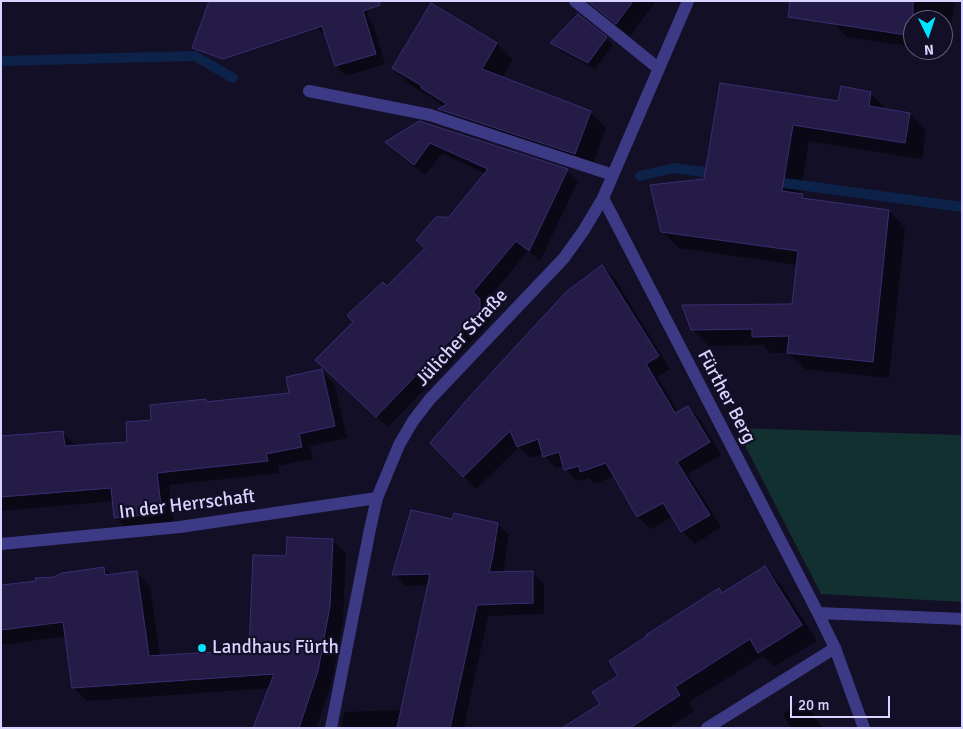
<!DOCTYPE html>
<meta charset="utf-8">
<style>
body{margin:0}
#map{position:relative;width:963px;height:729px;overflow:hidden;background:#130f26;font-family:Signika,sans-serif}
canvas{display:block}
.frame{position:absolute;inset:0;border:2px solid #d9d4ff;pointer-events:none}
.north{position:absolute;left:903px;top:10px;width:50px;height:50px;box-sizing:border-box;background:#130f26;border:1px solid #625e7d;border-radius:50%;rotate:176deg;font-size:14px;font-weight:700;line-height:20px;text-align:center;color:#d9d4ff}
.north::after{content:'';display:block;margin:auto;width:18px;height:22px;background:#00e5ff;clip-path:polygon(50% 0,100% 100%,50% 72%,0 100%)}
.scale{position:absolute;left:790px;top:696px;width:100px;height:22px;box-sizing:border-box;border:2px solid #d9d4ff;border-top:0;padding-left:6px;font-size:15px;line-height:18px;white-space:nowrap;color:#d9d4ff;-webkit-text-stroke:4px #130f26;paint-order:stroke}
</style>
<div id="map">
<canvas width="963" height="729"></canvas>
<div class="frame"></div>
<div class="north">N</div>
<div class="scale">20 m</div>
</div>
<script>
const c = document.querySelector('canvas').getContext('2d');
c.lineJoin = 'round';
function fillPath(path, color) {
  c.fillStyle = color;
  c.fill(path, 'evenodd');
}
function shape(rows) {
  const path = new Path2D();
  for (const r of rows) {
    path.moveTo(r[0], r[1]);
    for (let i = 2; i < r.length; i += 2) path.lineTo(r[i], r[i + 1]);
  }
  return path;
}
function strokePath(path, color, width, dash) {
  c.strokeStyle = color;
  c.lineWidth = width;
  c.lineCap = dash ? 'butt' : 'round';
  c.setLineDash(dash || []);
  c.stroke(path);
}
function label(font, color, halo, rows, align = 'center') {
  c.font = font + ' Signika,sans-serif';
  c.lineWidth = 4.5;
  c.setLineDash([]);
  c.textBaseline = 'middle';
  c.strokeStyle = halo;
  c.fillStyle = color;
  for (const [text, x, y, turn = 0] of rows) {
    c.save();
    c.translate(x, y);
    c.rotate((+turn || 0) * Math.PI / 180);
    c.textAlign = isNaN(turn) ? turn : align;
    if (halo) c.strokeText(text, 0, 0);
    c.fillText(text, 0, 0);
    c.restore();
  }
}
fillPath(shape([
 [736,428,962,435,962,602,821,594]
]), '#12302f');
fillPath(shape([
 [365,1,369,20,373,24,385,64,346,76,336,66,327,37,316,27],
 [592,1,656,1,630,36,604,15,591,2],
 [789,1,955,1,947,52,931,50,943,50,943,20,913,20,913,47,847,37,833,23,833,21],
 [462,23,497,44,513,60,502,78,590,112,606,128,591,169,456,125,440,109,444,107,431,97,409,84,393,68],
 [606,38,613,45,595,69,558,49,552,43],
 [721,84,839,103,870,93,887,110,910,114,926,131,922,159,809,141,800,195,808,200,889,211,905,228,889,378,805,369,788,353,770,353,763,345,709,346,692,329,793,305,797,265,679,248,662,231,705,180],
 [419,122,567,170,578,181,540,261,528,251,484,304,491,312,491,321,388,427,328,371,387,288,426,249,486,174,442,153,425,175,397,153,387,143],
 [602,267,615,279,670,369,657,377,679,413,688,407,701,420,721,455,688,474,721,527,695,544,682,531,673,516,651,529,638,517,615,476,594,484,589,478,577,481,564,466,556,468,543,454,530,458,519,447,476,489,431,443],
 [321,370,334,383,347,438,310,446,313,459,278,466,279,473,169,485,174,525,128,530,116,517,114,501,1,511,1,438,62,432,75,446,129,443,152,421,205,400,208,403,291,394],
 [453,520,497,524,509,535,503,573,532,573,544,584,544,614,488,616,464,727,495,728,341,728,344,712,402,710,429,585,405,586,394,574],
 [332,540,346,553,343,620,331,685,316,728,255,728,270,688,87,701,73,687,66,636,1,645,1,584,37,581,104,568,111,575,136,572,150,586,160,656,250,651,287,558],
 [765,568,780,583,817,641,774,667,763,656,689,702,694,711,668,728,564,728,602,704,620,676,719,589,723,594],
 [802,702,812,712,822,728,791,728,783,714]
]), '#0007');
strokePath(shape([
 [1,61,195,56,233,78],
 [640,176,674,168,718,174],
 [770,181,962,207]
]), '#0c2248', 10);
const building = shape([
 [209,1,379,1,380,5,363,11,376,54,335,66,322,26,223,59,192,48,209,1],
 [590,1,633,1,616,24,589,2,590,1],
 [790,1,913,1,913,36,788,17,790,1],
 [431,3,497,43,482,69,591,111,575,154,438,109,447,104,421,88,422,86,392,68,431,3],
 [578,14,607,37,588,63,550,43,578,14],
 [720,83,838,101,841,86,871,92,869,106,910,113,905,143,793,125,782,191,803,194,802,198,889,210,873,362,787,353,789,336,752,337,752,329,691,330,682,305,792,304,798,251,661,232,650,185,704,179,720,83],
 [419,121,568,169,529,251,516,241,473,292,480,299,480,309,376,417,315,360,353,322,347,315,383,282,387,286,425,248,416,240,436,217,446,217,448,218,488,169,430,143,414,165,385,142,419,121],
 [602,265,659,356,646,364,675,413,688,406,710,442,677,462,710,515,681,532,663,503,637,517,606,463,580,472,579,466,564,470,559,452,543,457,538,439,517,447,510,431,463,477,430,443,471,395,566,292,602,265],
 [322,369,335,426,299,434,302,447,266,454,268,461,157,473,162,513,114,518,111,488,1,497,1,436,63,431,65,446,127,442,126,422,151,420,150,405,206,399,206,402,289,393,286,377,322,369],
 [411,510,452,519,454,513,498,523,493,555,489,572,533,571,533,603,477,605,450,728,397,728,430,574,392,575,411,510],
 [287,537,333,539,330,606,318,671,299,728,253,728,274,674,72,688,63,622,1,630,1,585,36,581,35,578,54,577,62,573,104,567,105,575,137,571,149,656,249,650,253,555,286,556,287,537],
 [765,566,802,625,758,653,750,639,675,687,680,695,630,728,562,728,600,704,592,692,618,676,609,661,647,636,646,635,719,588,722,593,765,566]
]);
fillPath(building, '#241b47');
strokePath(building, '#3b2d73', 1);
strokePath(shape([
 [309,91,430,115,613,175],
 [707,728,835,648]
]), '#3d3a85', 12);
strokePath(shape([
 [575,1,658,68],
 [603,198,818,613,962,619],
 [1,544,180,527,377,498],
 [818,613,835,648,864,728]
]), '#3d3a85', 12);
strokePath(shape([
 [331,728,370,529,377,498,399,445,413,421,430,399,564,258,584,230,603,198,688,1]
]), '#3d3a85', 12);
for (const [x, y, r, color] of [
 [202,648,5,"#00e5ff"]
]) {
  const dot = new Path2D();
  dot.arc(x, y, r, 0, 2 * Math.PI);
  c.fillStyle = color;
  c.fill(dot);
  strokePath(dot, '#130f26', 2);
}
label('19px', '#d9d4ff', '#130f26', [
 ["Jülicher Straße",462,338,-47],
 ["Fürther Berg",726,397,62],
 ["In der Herrschaft",187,505,-7]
]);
label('19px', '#d9d4ff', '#130f26', [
 ["Landhaus Fürth",212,648]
], 'left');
</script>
